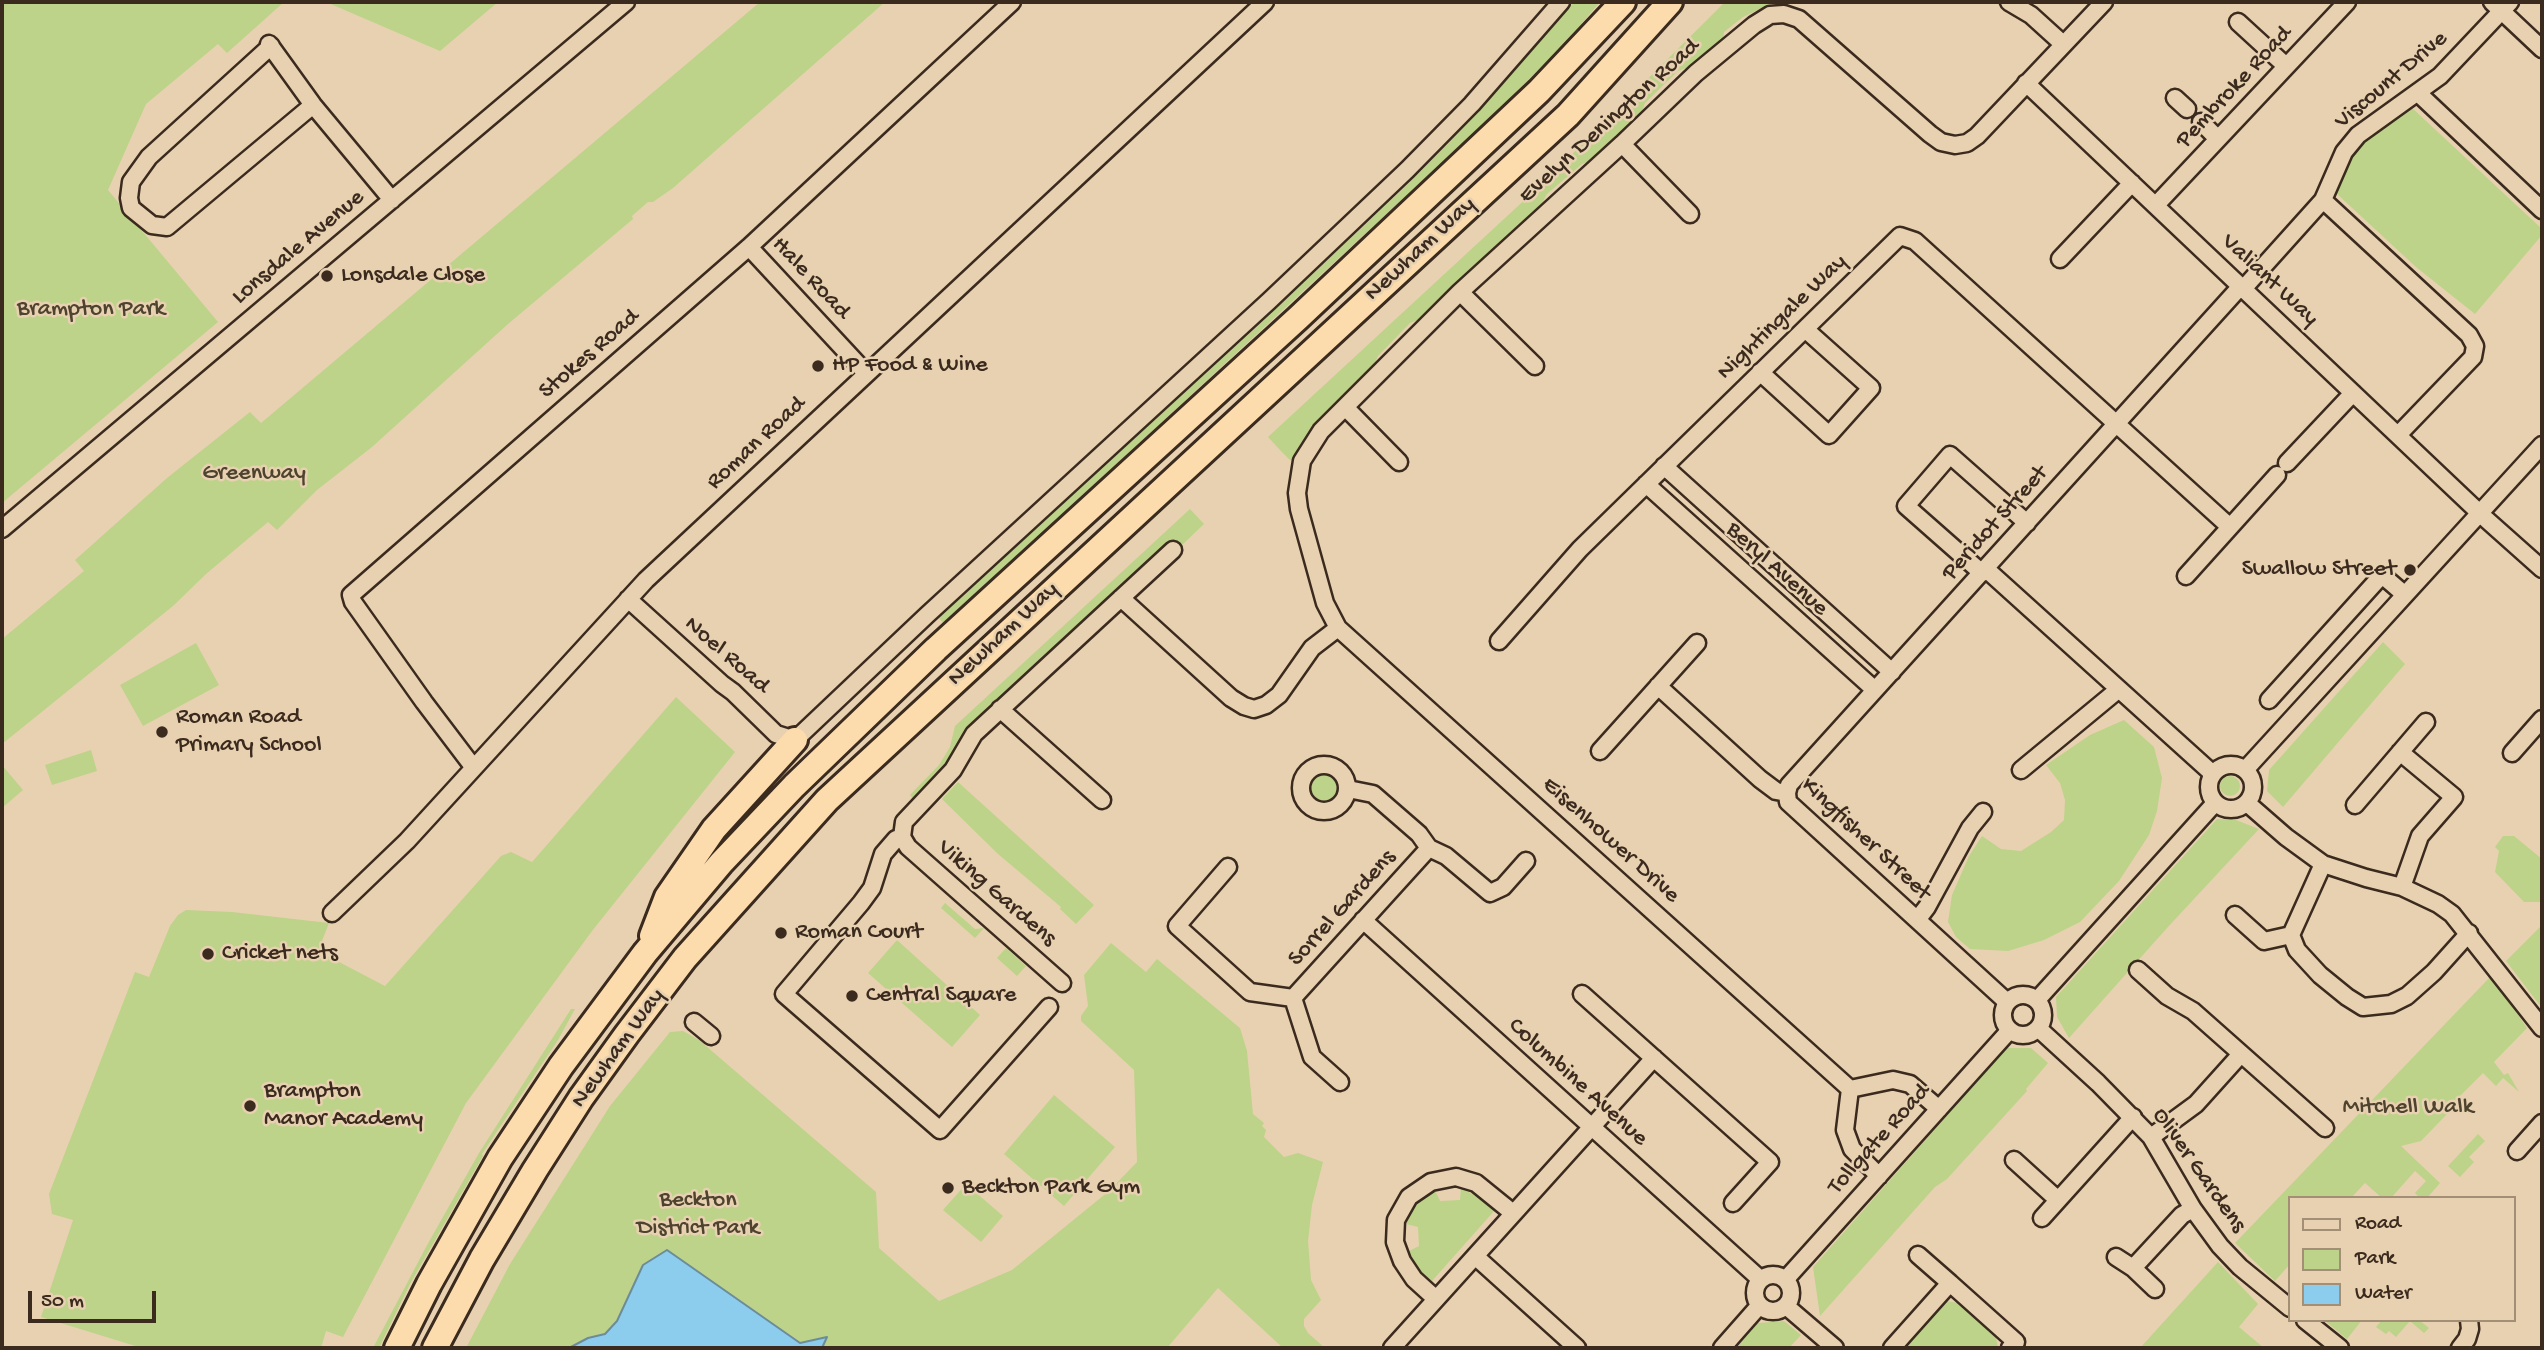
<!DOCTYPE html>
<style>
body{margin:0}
#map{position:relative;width:2544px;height:1350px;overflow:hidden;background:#e8d1b1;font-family:"Gochi Hand",sans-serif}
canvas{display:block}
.frame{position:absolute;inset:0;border:4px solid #3b2a1e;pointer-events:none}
.legend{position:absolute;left:2288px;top:1196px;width:228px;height:126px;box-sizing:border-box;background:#e8d1b1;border:2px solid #a38e76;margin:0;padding:9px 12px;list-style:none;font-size:21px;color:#3b2a1e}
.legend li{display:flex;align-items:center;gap:14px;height:35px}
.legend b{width:35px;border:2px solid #a38e76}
.scale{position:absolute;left:28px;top:1291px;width:128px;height:32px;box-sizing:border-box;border:4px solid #3b2a1e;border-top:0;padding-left:9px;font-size:21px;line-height:24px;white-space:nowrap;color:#3b2a1e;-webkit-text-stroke:5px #e8d1b1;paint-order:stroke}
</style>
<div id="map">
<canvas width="2544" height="1350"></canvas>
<div class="frame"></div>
<ul class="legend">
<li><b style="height:9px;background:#e8d1b1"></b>Road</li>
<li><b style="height:19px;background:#bdd389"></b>Park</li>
<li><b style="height:19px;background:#8ccded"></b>Water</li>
</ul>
<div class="scale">50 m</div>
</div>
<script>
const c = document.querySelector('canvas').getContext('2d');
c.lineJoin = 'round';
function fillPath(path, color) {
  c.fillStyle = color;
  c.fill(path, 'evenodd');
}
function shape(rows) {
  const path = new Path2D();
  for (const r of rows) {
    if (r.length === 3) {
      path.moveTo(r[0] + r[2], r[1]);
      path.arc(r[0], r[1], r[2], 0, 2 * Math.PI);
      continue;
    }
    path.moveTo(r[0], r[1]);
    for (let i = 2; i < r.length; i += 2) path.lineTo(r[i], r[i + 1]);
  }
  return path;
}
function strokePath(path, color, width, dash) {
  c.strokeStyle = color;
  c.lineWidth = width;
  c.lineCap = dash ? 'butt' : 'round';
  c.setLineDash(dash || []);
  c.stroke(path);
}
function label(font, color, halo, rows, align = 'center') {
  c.font = font + ' "Gochi Hand",sans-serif';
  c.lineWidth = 5;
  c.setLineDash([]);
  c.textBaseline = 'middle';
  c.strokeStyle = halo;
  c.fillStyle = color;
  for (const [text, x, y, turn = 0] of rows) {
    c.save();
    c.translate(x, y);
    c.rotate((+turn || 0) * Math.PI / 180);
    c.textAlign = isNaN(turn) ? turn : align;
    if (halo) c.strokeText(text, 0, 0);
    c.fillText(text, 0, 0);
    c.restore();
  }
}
fillPath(shape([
 [2,2,284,2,227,53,218,44,146,104,108,190,218,322,2,503],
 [326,2,498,2,440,51],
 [760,2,885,2,673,188,653,202,648,202,632,216,633,219,508,324,372,447,317,490,277,530,268,522,206,574,173,606,2,744,2,639,84,571,75,560,167,478,250,412,261,423],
 [1574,2,1600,2,1559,50,1490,121,1488,120,944,624,939,618,1119,452,1116,445,1124,438,1130,442,1272,313,1269,307,1275,302,1280,305,1410,182,1408,175,1412,171,1418,174,1478,112],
 [1725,2,1774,2,1743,17,1724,32,1723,41,1692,66,1678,71,1645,103,1640,117,1595,160,1582,164,1547,194,1540,207,1423,318,1410,323,1378,356,1372,369,1308,434,1294,460,1290,460,1280,450,1268,437,1544,182],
 [2411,107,2542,229,2542,235,2475,314,2416,267,2336,193,2340,177,2351,154,2363,140,2385,121],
 [1190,509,1204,524,1181,546,1173,539,966,730,956,754,949,764,914,800,910,795,939,765,950,747,955,726],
 [2383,642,2405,664,2283,807,2267,791,2269,770],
 [196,643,219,685,143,726,120,685],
 [676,697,735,752,592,931,466,1103,343,1337,326,1331,321,1348,142,1348,41,1317,73,1220,52,1214,49,1194,135,972,149,977,170,926,178,915,186,910,232,912,329,923,318,951,385,986,501,856,511,852,532,862],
 [2124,720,2154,747,2162,778,2157,811,2149,835,2119,881,2080,922,2044,940,2008,951,1970,949,1956,937,1948,922,1952,895,1969,856,1982,836,2001,849,2021,851,2051,832,2064,820,2065,800,2060,783,2046,765,2090,735],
 [91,750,97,771,52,785,45,765],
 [2,765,23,790,2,808],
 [1324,788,13],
 [2230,786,10],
 [958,782,1094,905,1076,924,1060,909,1061,907,998,854,942,799],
 [2217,819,2236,820,2259,829,2167,928,2069,1038,2057,1017,2056,997],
 [2503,836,2514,836,2542,859,2542,902,2524,902,2495,872,2499,851,2495,847],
 [945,903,975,929,984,928,975,938,941,908],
 [2542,925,2542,1008,2506,961],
 [897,940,980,1015,952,1047,868,973],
 [1111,943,1146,972,1157,959,1240,1028,1247,1051,1253,1114,1264,1123,1262,1126,1266,1130,1264,1137,1284,1157,1298,1153,1323,1162,1312,1205,1308,1241,1311,1280,1321,1300,1304,1319,1304,1326,1308,1333,1325,1348,1283,1348,1218,1288,1167,1348,466,1348,510,1264,610,1106,670,1032,683,1031,699,1040,876,1192,879,1248,939,1301,1012,1270,1109,1191,1137,1162,1134,1070,1081,1021,1081,1016,1088,1006,1084,975],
 [1006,948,1026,966,1017,976,997,958],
 [2491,976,2527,1028,2494,1062,2504,1075,2508,1073,2519,1092,2503,1078,2496,1086,2483,1073,2446,1110,2448,1113,2421,1141,2401,1146,2440,1183,2427,1198,2420,1198,2415,1193,2426,1181,2415,1171,2391,1198,2382,1198,2365,1183,2351,1198,2290,1198,2290,1264,2275,1281,2235,1243],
 [571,1009,575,1009,558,1040,482,1154,483,1156,410,1284,379,1348,373,1348,426,1247,479,1153],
 [2007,1048,2031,1048,2048,1063,2026,1089,2027,1091,1947,1179,1935,1187,1820,1316,1813,1267],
 [1054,1095,1115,1147,1064,1206,1004,1154],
 [2478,1134,2485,1141,2469,1157,2474,1162,2460,1177,2448,1166],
 [966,1184,1003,1216,981,1242,943,1210],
 [1461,1188,1484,1200,1495,1210,1432,1281,1420,1271,1407,1252,1419,1246,1418,1227,1406,1224,1415,1203,1425,1195,1435,1190,1440,1201,1460,1200],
 [2218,1262,2258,1304,2239,1327,2264,1348,2140,1348],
 [1946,1301,1958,1303,1996,1337,1998,1348,1900,1348,1939,1304],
 [2324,1320,2362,1320,2347,1339],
 [2382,1320,2419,1320,2429,1328,2424,1333,2410,1321,2396,1337,2389,1331,2386,1334,2376,1327],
 [1784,1321,1801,1335,1789,1348,1736,1348,1758,1323]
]), '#bdd389');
const water = shape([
 [667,1250,800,1343,827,1337,822,1348,569,1348,588,1338,605,1334,617,1321,643,1265,667,1250]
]);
fillPath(water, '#8ccded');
strokePath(water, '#6c8c9a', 2);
const minor = shape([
 [2009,2,2031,15,2063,44],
 [2492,2,2542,49],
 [2238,22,2286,66],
 [269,44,313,105,392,200],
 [271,46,149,157,131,182,129,198,131,208,152,225,167,227,313,105],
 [2026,83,2487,520,2542,569],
 [2418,93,2542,210],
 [2175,98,2187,109],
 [2201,122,2218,139],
 [1622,144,1690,214],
 [2323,200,2469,335,2475,346,2473,357,2398,435],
 [2156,205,2347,2],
 [749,247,866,373],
 [2060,259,2132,183],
 [2243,289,2323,200,2344,152,2358,135,2440,76,2510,2],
 [1460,292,1535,366],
 [1760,372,1829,435,1871,388,1805,329],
 [1345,407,1399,462],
 [2287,463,2353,393],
 [1664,466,1892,672],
 [1646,484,1875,690],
 [2,529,626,2],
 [1986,569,2213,774],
 [1982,573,1906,506,1950,455,2027,523],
 [2186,576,2277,475],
 [1121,598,1231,698,1244,706,1254,709,1266,705,1279,695,1312,648,1338,628],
 [628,599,722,684,733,692,776,734,795,740,927,615,1269,301,1407,170,1472,104,1561,2],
 [1499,641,1580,549,1900,236,1915,241,2230,527],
 [1658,686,1760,779,1776,791,1787,793],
 [2269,700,2382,575,2404,594],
 [1000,709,1102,800],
 [1600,751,1697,643],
 [2400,752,2454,797,2420,836,2402,887],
 [2512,753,2542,719],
 [1324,788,23],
 [2231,787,22],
 [474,768,424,702,353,602,351,595,749,247,1012,2],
 [2021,770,2119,689],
 [2245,770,2542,445],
 [1787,793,1789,785,1875,690,2241,286],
 [1787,793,1788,802,2007,1002],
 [2247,803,2286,837,2323,864,2366,878,2402,887,2438,904,2452,914,2542,1028],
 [2355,805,2426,722],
 [902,837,896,839,883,854,872,888,861,903,784,994,940,1130,1049,1007],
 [902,837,904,822,953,770,974,734,1173,550],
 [902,837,908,847,1062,983],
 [1429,848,1446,856,1490,893,1503,887,1526,861],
 [2323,864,2291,935,2297,950,2320,975,2347,997,2363,1007,2391,1004,2407,996,2434,972,2469,933],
 [1228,867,1177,926,1250,992,1293,998,1429,848,1419,834,1373,794,1348,789],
 [332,913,407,841,646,580,1265,2],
 [2235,915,2264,941,2291,935],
 [1363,920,1760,1279],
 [1917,920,1927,907,1970,828,1983,812],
 [2138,970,2167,996,2193,1011,2325,1128],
 [1582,994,1770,1162,1733,1203],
 [2023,1015,20],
 [1293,998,1312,1057,1340,1082],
 [2037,1000,2215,803],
 [694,1022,711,1036],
 [2039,1029,2098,1083,2151,1137,2193,1209,2220,1246,2240,1267,2290,1308],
 [1850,1089,1338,628,1325,603,1299,509,1297,493,1302,461,1321,431,1460,292,1622,144,1696,73,1754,25,1770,15,1784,14,1799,19,1930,134,1941,142,1955,145,1967,143,1977,136,2104,2],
 [1850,1089,1845,1130,1852,1149,1879,1176],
 [1850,1089,1893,1080,1910,1084,1939,1109],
 [2151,1137,2196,1104,2241,1054],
 [2517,1151,2542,1123],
 [2014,1160,2058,1200],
 [2042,1218,2133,1117],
 [1918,1255,1950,1283],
 [1475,1256,1577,1348],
 [2116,1257,2133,1268,2155,1289],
 [2133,1268,2182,1215,2193,1209],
 [1773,1293,18],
 [1786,1279,2009,1031],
 [1436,1299,1414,1279,1402,1261,1395,1242,1396,1220,1409,1197,1431,1182,1456,1177,1476,1183,1513,1213],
 [1786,1306,1835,1348],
 [2305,1320,2340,1348],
 [1392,1348,1654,1058],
 [1722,1348,1759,1306],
 [1892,1348,1950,1283,2016,1342,2010,1348],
 [2460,1348,2467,1339,2470,1329,2469,1320]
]);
const highway = shape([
 [652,936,667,897,714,829,795,740],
 [397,1348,429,1284,500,1158,561,1066,645,953,721,863,794,786,936,649,1298,318,1539,91,1623,2],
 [435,1348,482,1259,535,1170,581,1098,627,1034,685,958,827,800,1568,115,1670,2]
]);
strokePath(minor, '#3b2a1e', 21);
strokePath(highway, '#3b2a1e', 30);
strokePath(minor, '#e8d1b1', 16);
strokePath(highway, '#fcdcac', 24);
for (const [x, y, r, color] of [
 [327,276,7,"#3b2a1e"],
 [818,366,7,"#3b2a1e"],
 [2410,570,7,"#3b2a1e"],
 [162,732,7,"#3b2a1e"],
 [781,933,7,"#3b2a1e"],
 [208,954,7,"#3b2a1e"],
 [852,996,7,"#3b2a1e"],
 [250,1106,7,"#3b2a1e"],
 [948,1188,7,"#3b2a1e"]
]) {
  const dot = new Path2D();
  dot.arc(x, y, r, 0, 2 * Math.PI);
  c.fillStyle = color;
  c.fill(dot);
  strokePath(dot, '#e8d1b1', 2.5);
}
label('24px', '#3b2a1e', '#e8d1b1', [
 ["Viscount Drive",2392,81,-40],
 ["Pembroke Road",2235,88,-47],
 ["Evelyn Denington Road",1610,122,-42],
 ["Lonsdale Avenue",299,248,-40],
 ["Newham Way",1421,250,-43],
 ["Hale Road",810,279,47],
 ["Valiant Way",2269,281,43],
 ["Nightingale Way",1783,318,-44],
 ["Stokes Road",590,355,-41],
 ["Roman Road",757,444,-43],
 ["Peridot Street",1996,524,-48],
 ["Beryl Avenue",1776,570,42],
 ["Newham Way",1004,635,-43],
 ["Noel Road",726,656,41],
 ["Kingfisher Street",1865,840,43],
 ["Eisenhower Drive",1610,841,42],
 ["Viking Gardens",996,894,41],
 ["Sorrel Gardens",1343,909,-48],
 ["Newham Way",619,1049,-54],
 ["Columbine Avenue",1577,1083,42],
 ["Tollgate Road",1880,1140,-48],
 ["Oliver Gardens",2198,1171,55]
]);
label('24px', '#3b2a1e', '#e8d1b1', [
 ["Lonsdale Close",341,276],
 ["HP Food & Wine",832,366],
 ["Swallow Street",2396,570,"right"],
 ["Roman Road",176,718],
 ["Primary School",176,746],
 ["Roman Court",795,933],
 ["Cricket nets",222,954],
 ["Central Square",866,996],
 ["Brampton",264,1092],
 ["Manor Academy",264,1120],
 ["Beckton Park Gym",962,1188]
], 'left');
label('24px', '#4e432e', '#e8d1b1', [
 ["Brampton Park",91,310],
 ["Greenway",254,474],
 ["Mitchell Walk",2408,1108],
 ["Beckton",698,1201],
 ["District Park",698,1229]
]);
</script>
